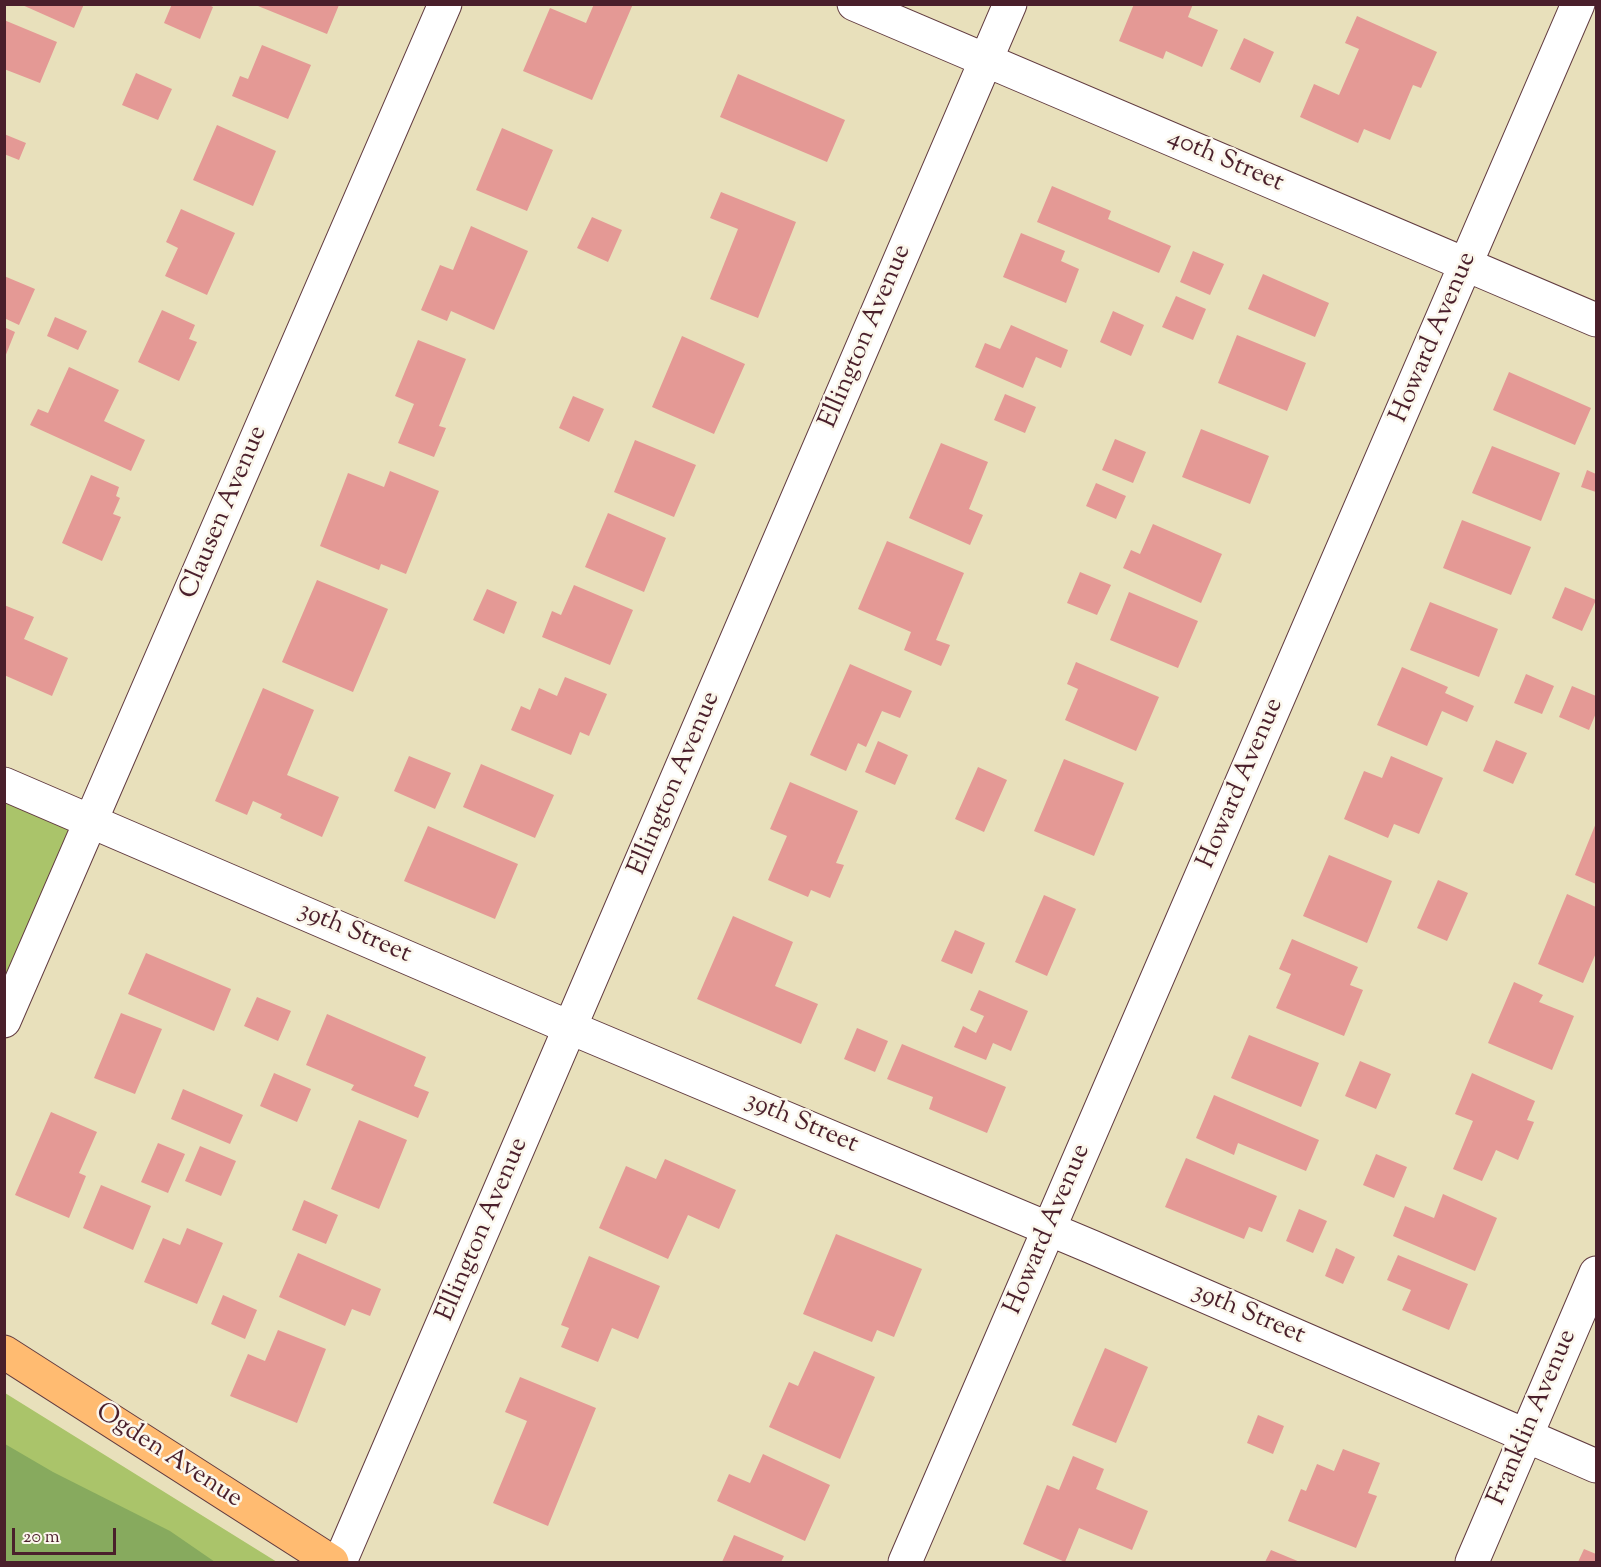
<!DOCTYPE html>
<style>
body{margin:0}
#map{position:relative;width:1601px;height:1567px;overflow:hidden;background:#e8e0bb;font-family:"Sorts Mill Goudy",serif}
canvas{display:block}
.frame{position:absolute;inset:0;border:6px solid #4a1f2b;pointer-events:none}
.scale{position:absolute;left:12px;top:1528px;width:104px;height:27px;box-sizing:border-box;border:3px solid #4a1f2b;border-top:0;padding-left:8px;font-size:18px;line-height:21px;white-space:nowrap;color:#4a1f2b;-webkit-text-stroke:4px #fbf7ec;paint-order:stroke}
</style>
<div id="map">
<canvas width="1601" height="1567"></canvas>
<div class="frame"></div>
<div class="scale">20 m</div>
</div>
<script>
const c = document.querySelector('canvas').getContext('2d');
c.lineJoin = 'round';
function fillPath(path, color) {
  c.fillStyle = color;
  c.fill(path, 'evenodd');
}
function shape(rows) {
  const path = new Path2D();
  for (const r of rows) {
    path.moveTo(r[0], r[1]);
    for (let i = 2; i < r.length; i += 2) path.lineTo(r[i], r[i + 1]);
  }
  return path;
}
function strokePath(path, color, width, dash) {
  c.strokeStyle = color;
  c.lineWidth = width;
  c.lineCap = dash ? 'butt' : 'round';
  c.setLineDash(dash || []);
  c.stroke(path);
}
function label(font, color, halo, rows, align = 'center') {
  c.font = font + ' "Sorts Mill Goudy",serif';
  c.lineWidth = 5;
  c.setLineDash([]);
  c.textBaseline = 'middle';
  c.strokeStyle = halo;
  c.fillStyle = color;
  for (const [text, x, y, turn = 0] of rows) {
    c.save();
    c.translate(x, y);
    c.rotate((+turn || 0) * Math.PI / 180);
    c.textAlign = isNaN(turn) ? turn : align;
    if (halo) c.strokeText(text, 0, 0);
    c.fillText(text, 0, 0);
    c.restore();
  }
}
fillPath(shape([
 [5,796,73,825,5,982],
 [5,1393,277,1562,5,1562]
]), '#aac46a');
fillPath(shape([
 [5,1444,53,1472,170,1531,215,1562,5,1562]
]), '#87aa5e');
fillPath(shape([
 [20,4,84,4,74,28],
 [172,4,207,4,213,7,200,39,164,23],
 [594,4,633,4,592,100,523,71,550,8,586,23],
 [1134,4,1193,4,1188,17,1218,30,1202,67,1166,51,1163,59,1119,41],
 [259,5,339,5,327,34,258,6],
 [1357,16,1437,52,1421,88,1413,85,1390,140,1364,129,1358,143,1300,117,1314,84,1339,95,1359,49,1345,43],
 [4,20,57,42,40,83,4,69],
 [1244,38,1274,52,1260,83,1230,69],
 [262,45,311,65,288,119,232,96,240,76,248,79],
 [136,73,172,89,158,120,122,105],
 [738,74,845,120,827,162,720,117],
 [217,125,276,151,253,206,193,180],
 [502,128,553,150,527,211,476,190],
 [4,134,26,143,19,160,4,154],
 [1052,186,1111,211,1108,219,1171,246,1159,273,1037,222],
 [721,192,796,222,758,318,710,299,738,229,710,218],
 [181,209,235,233,207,295,165,276,178,248,166,242],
 [592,217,622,230,608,262,577,248],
 [471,226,528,251,494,330,451,311,447,321,421,310,440,265,453,270],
 [1021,233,1065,251,1061,261,1079,269,1066,303,1003,277],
 [1193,251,1224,264,1210,295,1180,282],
 [1263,274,1329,303,1315,337,1248,309],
 [4,276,35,289,19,325,4,318],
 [1176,296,1206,309,1193,340,1162,327],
 [162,310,195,325,189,339,197,342,179,381,138,362],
 [1113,311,1144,325,1131,356,1100,342],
 [55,317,87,331,78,350,47,336],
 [1011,325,1068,350,1061,368,1036,357,1023,388,975,367,985,343,1000,349],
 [4,327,15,332,5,357,4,357],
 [1237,335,1306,363,1287,411,1218,383],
 [682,336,745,364,714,434,652,407],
 [418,340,466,359,439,426,446,428,434,457,398,443,414,404,395,396],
 [69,367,119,390,104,421,145,440,131,471,30,425,38,409,48,413],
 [1509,372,1591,408,1575,445,1493,410],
 [1005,394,1036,407,1025,433,994,420],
 [573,396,604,409,589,442,559,428],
 [1201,429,1269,456,1250,504,1182,477],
 [1115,439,1146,452,1133,483,1102,470],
 [635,440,696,465,674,517,614,492],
 [941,443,988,462,969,509,983,515,970,545,909,518],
 [1492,446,1560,473,1541,521,1472,493],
 [1587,470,1596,474,1596,492,1581,487],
 [390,471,439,491,406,574,381,564,379,570,320,546,348,473,384,487],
 [91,475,119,487,116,496,120,498,113,514,121,517,102,561,62,543],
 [1096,483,1126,496,1116,519,1086,506],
 [608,513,666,538,644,592,585,567],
 [1462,520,1531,547,1511,595,1443,568],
 [1153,524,1222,554,1201,603,1123,568,1131,550,1140,554],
 [887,541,964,573,936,640,950,645,941,666,904,650,911,632,858,609],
 [1080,572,1111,585,1097,615,1067,603],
 [317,580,388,609,353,692,282,662],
 [574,585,633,610,610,665,542,637,552,611,561,615],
 [1565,587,1596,600,1582,631,1552,618],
 [487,589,517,602,504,634,473,620],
 [1129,592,1198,621,1178,668,1110,640],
 [1430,602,1498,629,1479,677,1410,650],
 [4,605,34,617,24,639,68,658,52,696,4,675],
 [1076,662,1159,697,1136,751,1065,720,1078,689,1067,684],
 [850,664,912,691,900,718,882,711,866,747,858,743,846,771,810,755],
 [1402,667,1448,687,1445,693,1474,706,1467,722,1442,711,1427,746,1377,725],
 [1526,674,1554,686,1542,714,1514,703],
 [565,677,607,694,589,736,580,732,571,755,511,730,521,706,530,710,539,688,557,696],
 [1572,686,1596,696,1596,713,1589,730,1559,717],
 [263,688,314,710,287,775,339,797,322,837,280,818,282,814,253,801,247,815,215,801],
 [1496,740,1527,753,1513,784,1483,771],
 [878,741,908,755,895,785,865,772],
 [409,756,451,773,435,809,394,791],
 [1391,756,1443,778,1419,834,1394,824,1388,838,1344,819,1364,771,1382,778],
 [1064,759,1124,783,1094,856,1034,831],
 [481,764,554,795,535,838,463,807],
 [978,767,1007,780,984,832,955,819],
 [790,782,858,811,836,863,844,865,830,898,811,890,808,897,768,880,787,836,770,829],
 [1596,823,1596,884,1575,875],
 [428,826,518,864,495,919,404,881],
 [1329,855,1392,881,1367,943,1303,916],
 [1438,880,1468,893,1447,941,1417,928],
 [1567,894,1596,907,1596,953,1583,983,1538,964],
 [1044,895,1076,909,1047,976,1015,962],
 [733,916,793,942,775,986,818,1004,801,1044,697,999],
 [955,930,985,943,972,974,941,961],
 [1292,939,1358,967,1350,985,1363,990,1344,1036,1276,1008,1291,974,1279,969],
 [146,953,231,989,214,1031,128,994],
 [1514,982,1543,995,1539,1002,1574,1016,1552,1070,1488,1043],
 [979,990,1028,1011,1011,1051,993,1043,986,1060,954,1047,963,1026,976,1033,984,1016,970,1010],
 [257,997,291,1011,278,1041,244,1026],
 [121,1013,162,1029,135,1094,94,1078],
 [327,1014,426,1057,414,1086,429,1092,418,1118,351,1090,354,1085,306,1065],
 [857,1028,888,1041,875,1072,844,1059],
 [1249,1035,1319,1063,1301,1107,1231,1078],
 [902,1044,1006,1087,987,1133,929,1109,933,1097,887,1079],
 [1360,1061,1391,1074,1376,1109,1345,1096],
 [274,1073,311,1089,297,1122,260,1106],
 [1472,1073,1535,1101,1527,1120,1534,1122,1518,1160,1496,1150,1482,1181,1453,1169,1473,1121,1455,1114],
 [183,1089,243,1115,230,1144,171,1119],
 [1214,1095,1319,1140,1306,1171,1238,1143,1234,1155,1196,1138],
 [51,1112,97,1132,79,1173,86,1176,69,1218,15,1195],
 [359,1120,407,1140,379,1209,331,1189],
 [158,1143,185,1154,168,1193,141,1182],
 [200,1146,236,1161,221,1196,185,1181],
 [1376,1154,1407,1167,1394,1198,1363,1185],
 [1186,1158,1277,1196,1262,1232,1249,1227,1244,1239,1165,1207],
 [665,1159,736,1190,719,1229,688,1215,668,1259,599,1228,626,1166,656,1179],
 [101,1185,151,1206,133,1250,83,1228],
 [1443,1194,1497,1218,1475,1271,1393,1236,1405,1206,1434,1218],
 [304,1200,338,1215,326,1244,292,1230],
 [1299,1209,1327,1221,1313,1253,1286,1241],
 [187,1228,223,1243,197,1304,144,1282,163,1238,180,1245],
 [836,1234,922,1269,894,1337,877,1330,872,1342,803,1314],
 [1336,1248,1355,1257,1343,1284,1325,1276],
 [298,1253,381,1289,370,1316,352,1309,345,1326,279,1297],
 [1398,1255,1468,1284,1449,1330,1402,1310,1411,1290,1387,1280],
 [589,1256,660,1286,638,1339,612,1328,598,1362,561,1347,569,1328,561,1325],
 [223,1295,257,1310,245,1339,211,1324],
 [278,1330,326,1349,297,1423,230,1396,248,1354,265,1361],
 [1105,1348,1148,1367,1116,1443,1072,1425],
 [814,1351,875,1377,840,1459,769,1427,789,1382,798,1386],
 [520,1377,596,1408,548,1526,493,1503,527,1421,505,1412],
 [1258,1415,1284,1426,1273,1454,1247,1443],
 [1343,1449,1380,1463,1368,1493,1377,1496,1356,1548,1288,1521,1301,1489,1306,1491,1317,1464,1334,1471],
 [763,1454,830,1485,805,1541,717,1501,729,1474,750,1483],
 [1073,1456,1104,1469,1096,1489,1148,1511,1132,1550,1079,1528,1065,1562,1023,1544,1047,1485,1059,1490],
 [734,1535,784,1556,781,1562,722,1562],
 [1584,1549,1596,1554,1596,1562,1578,1562],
 [1271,1550,1300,1562,1265,1562]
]), '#e49995');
const minor = shape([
 [854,4,1596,320],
 [4,784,571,1028,1092,1247,1596,1466],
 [4,1021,445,4],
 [340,1562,1010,4],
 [905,1562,1578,4],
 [1472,1562,1596,1273]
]);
const primary = shape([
 [4,1352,332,1562]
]);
strokePath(minor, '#623c41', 35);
strokePath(primary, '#623c41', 35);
strokePath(minor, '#fff', 33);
strokePath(primary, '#ffbb71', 33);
label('26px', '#4a1f2b', '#fbf7ec', [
 ["40th Street",1225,162,23],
 ["Ellington Avenue",867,337,-67],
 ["Howard Avenue",1435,338,-67],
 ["Clausen Avenue",225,513,-67],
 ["Ellington Avenue",676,784,-67],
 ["Howard Avenue",1242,784,-67],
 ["39th Street",354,934,23],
 ["39th Street",801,1124,23],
 ["Ellington Avenue",484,1230,-67],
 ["Howard Avenue",1049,1230,-67],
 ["39th Street",1248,1315,23],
 ["Franklin Avenue",1534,1418,-67],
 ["Ogden Avenue",168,1457,33]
]);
</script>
